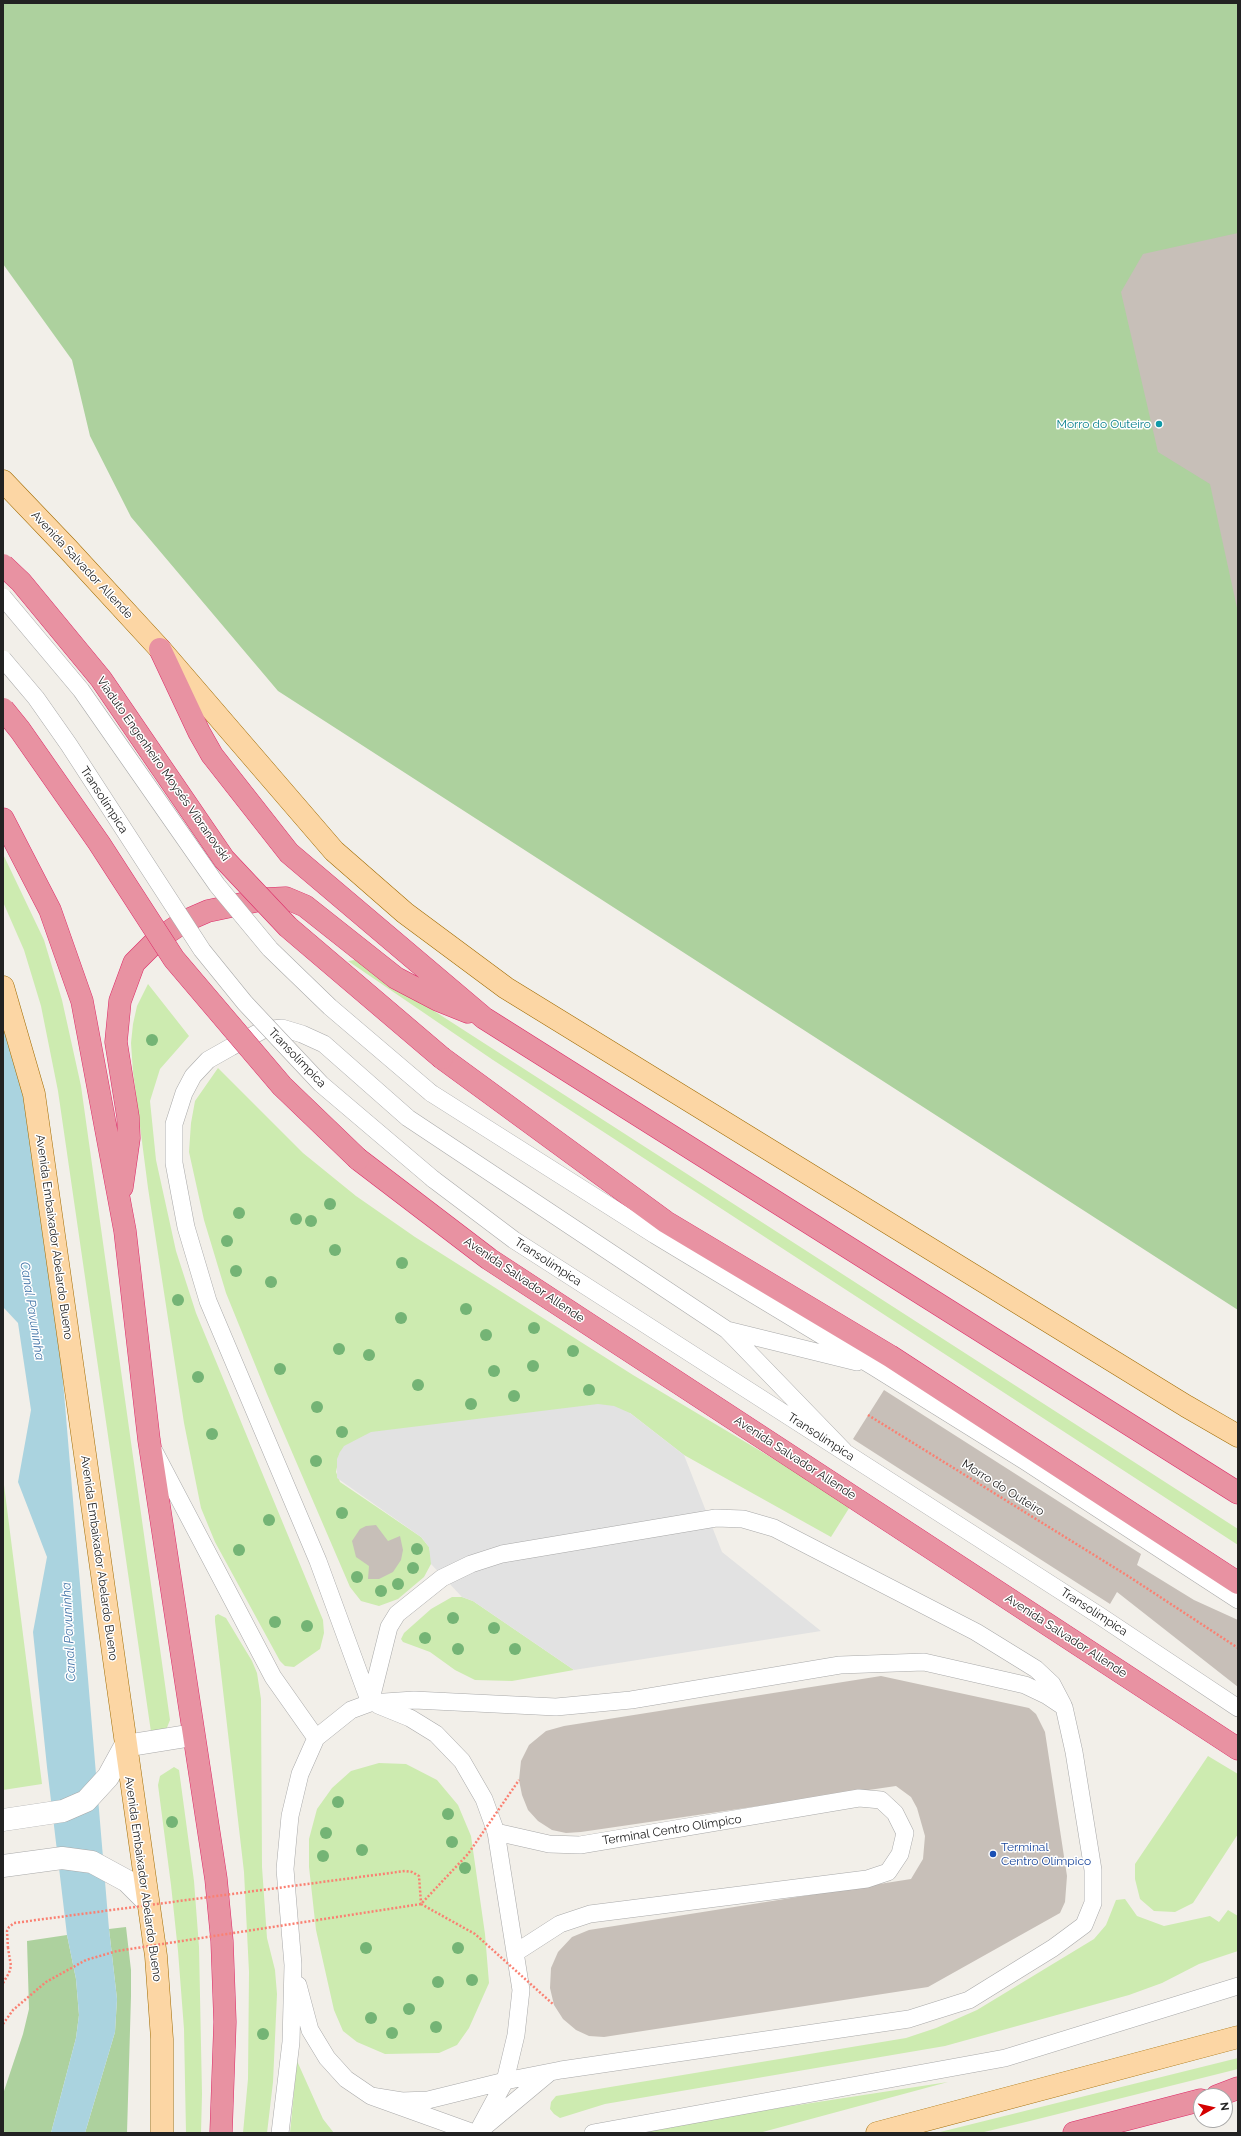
<!DOCTYPE html>
<meta charset="utf-8">
<style>
body{margin:0}
#map{position:relative;width:1241px;height:2136px;overflow:hidden;background:#f2efe9;font-family:Raleway,sans-serif}
canvas{display:block}
.frame{position:absolute;inset:0;border:4px solid #222;pointer-events:none}
.north{position:absolute;left:1193px;top:2088px;width:40px;height:40px;box-sizing:border-box;background:#fff;border:1px solid #a7a7a7;border-radius:50%;rotate:82deg;font-size:11px;font-weight:700;line-height:16px;text-align:center;color:#222}
.north::after{content:'';display:block;margin:auto;width:14px;height:18px;background:#d40000;clip-path:polygon(50% 0,100% 100%,50% 72%,0 100%)}
</style>
<div id="map">
<canvas width="1241" height="2136"></canvas>
<div class="frame"></div>
<div class="north">N</div>
</div>
<script>
const c = document.querySelector('canvas').getContext('2d');
c.lineJoin = 'round';
function fillPath(path, color) {
  c.fillStyle = color;
  c.fill(path, 'evenodd');
}
function shape(rows) {
  const path = new Path2D();
  for (const r of rows) {
    path.moveTo(r[0], r[1]);
    for (let i = 2; i < r.length; i += 2) path.lineTo(r[i], r[i + 1]);
  }
  return path;
}
function strokePath(path, color, width, dash) {
  c.strokeStyle = color;
  c.lineWidth = width;
  c.lineCap = dash ? 'butt' : 'round';
  c.setLineDash(dash || []);
  c.stroke(path);
}
function label(font, color, halo, rows, align = 'center') {
  c.font = font + ' Raleway,sans-serif';
  c.lineWidth = 3;
  c.setLineDash([]);
  c.textBaseline = 'middle';
  c.strokeStyle = halo;
  c.fillStyle = color;
  for (const [text, x, y, turn = 0] of rows) {
    c.save();
    c.translate(x, y);
    c.rotate((+turn || 0) * Math.PI / 180);
    c.textAlign = isNaN(turn) ? turn : align;
    if (halo) c.strokeText(text, 0, 0);
    c.fillText(text, 0, 0);
    c.restore();
  }
}
fillPath(shape([
 [3,854,44,940,62,1000,81,1086,170,1720,166,1730,151,1732,58,1091,41,1006,24,950,3,902],
 [355,960,1238,1529,1238,1545,493,1060,348,961],
 [148,984,189,1036,160,1069,150,1101,156,1160,176,1251,196,1313,323,1620,324,1633,320,1649,294,1667,285,1666,280,1661,215,1542,201,1508,184,1423,148,1188,133,1072,131,1043,133,1024,137,1006],
 [218,1068,303,1153,356,1196,415,1237,633,1375,851,1505,831,1537,684,1455,630,1413,340,1452,336,1472,340,1482,421,1537,429,1547,431,1555,431,1564,424,1577,398,1599,379,1606,361,1601,350,1587,267,1394,226,1293,204,1220,189,1152,191,1123,195,1101],
 [3,1477,42,1784,3,1790],
 [452,1597,462,1597,473,1601,574,1670,512,1681,475,1680,455,1670,430,1652,403,1642,401,1639,404,1633,431,1609],
 [218,1614,226,1618,252,1661,257,1673,261,1699,262,1867,267,1938,275,1970,277,1994,273,2082,267,2133,243,2133,248,2079,249,1972,244,1872,215,1621,215,1616],
 [1208,1756,1238,1774,1238,1834,1193,1903,1175,1912,1154,1911,1140,1899,1135,1879,1135,1864],
 [379,1763,406,1764,437,1780,458,1805,471,1836,485,1934,489,1983,469,2028,457,2045,439,2053,385,2054,357,2042,343,2031,334,2010,316,1930,309,1867,309,1839,317,1809,332,1788,351,1771],
 [174,1767,179,1770,194,1881,199,1947,202,2094,201,2133,186,2133,184,2029,178,1951,171,1885,158,1785,160,1776],
 [1125,1899,1137,1916,1164,1926,1210,1916,1219,1922,1228,1910,1238,1916,1238,1951,1199,1964,1162,1983,1129,1995,945,2046,605,2104,560,2118,554,2114,550,2109,551,2102,556,2096,906,2038,936,2028,977,2010,1094,1939,1106,1925,1116,1900],
 [1238,2058,1238,2069,1030,2121,980,2133,936,2133],
 [297,2061,323,2119,334,2133,290,2133],
 [948,2082,759,2133,637,2133,753,2112]
]), '#cdebb0');
fillPath(shape([
 [3,3,1238,3,1238,1310,278,691,131,517,90,436,72,360,3,264],
 [126,1927,131,1970,131,1996,127,2133,85,2133,115,2032,117,1999,109,1929],
 [67,1935,76,1979,79,2015,76,2038,51,2133,3,2133,3,2094,23,2034,29,2009,27,1941]
]), '#add19e');
fillPath(shape([
 [598,1404,614,1406,630,1413,684,1455,722,1552,821,1631,574,1670,473,1601,462,1597,431,1564,429,1547,421,1537,337,1478,337,1459,340,1452,344,1446,371,1432]
]), '#e2e2e2');
fillPath(shape([
 [3,999,25,1090,62,1369,109,1929,117,1999,115,2032,85,2133,51,2133,76,2038,79,2015,76,1979,67,1935,47,1767,33,1632,47,1557,18,1482,31,1410,18,1323,3,1307]
]), '#aad3df');
fillPath(shape([
 [1238,233,1238,608,1237,608,1210,484,1158,452,1121,292,1143,254],
 [884,1390,1141,1554,1137,1565,1194,1600,1238,1620,1238,1687,1117,1592,1110,1604,853,1439],
 [376,1525,388,1541,400,1536,403,1550,401,1560,393,1572,379,1579,368,1579,369,1566,356,1557,352,1541,360,1529,366,1526],
 [881,1676,1029,1708,1036,1714,1045,1732,1067,1876,1065,1902,1060,1913,928,1987,604,2037,589,2036,576,2030,563,2019,554,2005,550,1988,551,1968,558,1952,572,1937,589,1930,911,1879,923,1859,925,1836,917,1808,911,1797,896,1786,581,1832,566,1833,552,1830,538,1821,528,1810,522,1795,519,1780,521,1761,529,1745,546,1731,564,1726]
]), '#c7bfb8');
const lane = shape([
 [431,1093,655,1235,874,1367,1025,1461,1238,1600],
 [433,1179,514,1240,1100,1616,1238,1708],
 [727,1330,857,1362],
 [154,1451,273,1677,316,1738],
 [370,1703,318,1561,208,1301,186,1227,174,1163,174,1124,184,1093,193,1076,208,1060,231,1047,263,1030,282,1028,302,1034,324,1044,408,1118,727,1330,844,1451],
 [370,1703,389,1627,397,1614,442,1578,471,1564,502,1554,716,1518,743,1519,774,1528,976,1632,1036,1669,1052,1684,1063,1705],
 [378,1705,410,1718,436,1734,462,1761,484,1799,496,1832,521,1990,516,2035,505,2081,477,2133],
 [496,1832,549,1844,580,1845,859,1798,881,1800,895,1813,905,1833,900,1854,888,1872,867,1879,590,1914,560,1924,515,1953],
 [298,1985,310,2030,327,2058,346,2079,371,2096,474,2133],
 [483,2128,549,2073],
 [280,2133,291,2042,293,1965,285,1869,290,1816,300,1774,316,1738,351,1710,370,1703,414,1700,556,1707,631,1700,840,1665,924,1662,1025,1685,1046,1695,1064,1707,1074,1752,1093,1870,1093,1903,1084,1925,1053,1948,969,2000,909,2019,561,2070,505,2081,428,2100,402,2101,371,2096],
 [593,2133,1005,2058,1238,1986]
]);
const street = shape([
 [3,1820,63,1811,86,1801,108,1777,125,1746,193,1735],
 [3,1866,62,1858,92,1862,127,1881,147,1901]
]);
const primary = shape([
 [3,481,67,548,160,649,334,851,405,913,506,988,1186,1406,1238,1436],
 [3,987,34,1094,156,1956,162,2039,162,2133],
 [877,2133,1238,2037]
]);
const highway = shape([
 [160,649,199,732,212,755,289,853,484,1018,1238,1493],
 [3,819,50,910,82,1001,125,1231,149,1440,216,1879,222,1941,225,2022,221,2133],
 [442,1058,666,1222,890,1356,1238,1583],
 [358,1159,489,1259,1238,1749],
 [122,1187,129,1138,128,1117,116,1042,120,1001,134,963,158,939,185,921,208,911,265,899,286,898,305,906,396,978,438,1000,468,1012],
 [1217,2096,1238,2088],
 [1074,2133,1201,2100]
]);
strokePath(lane, '#a9a9a9', 18);
strokePath(street, '#a9a9a9', 23);
strokePath(primary, '#a06b00', 23);
strokePath(highway, '#dc2a67', 23);
strokePath(shape([
 [868,1415,1128,1576,1238,1648],
 [3,1983,9,1973,11,1966,8,1948]
]), '#fa8072', 2.5, [2, 2]);
strokePath(lane, '#fff', 17);
strokePath(street, '#fff', 22);
strokePath(primary, '#fcd6a4', 22);
strokePath(highway, '#e892a2', 22);
const laneBridge = shape([
 [3,597,81,690,217,885,270,949,330,1007,431,1093],
 [3,659,36,698,69,745,202,950,245,1003,321,1084,433,1179]
]);
const highwayBridge = shape([
 [3,565,21,582,101,679,224,859,288,927,442,1058],
 [3,709,20,730,99,843,174,959,282,1086,358,1159]
]);
strokePath(laneBridge, '#a9a9a9', 18, []);
strokePath(highwayBridge, '#dc2a67', 23, []);
strokePath(shape([
 [421,1904,475,1934,554,2005],
 [8,1948,7,1931,9,1927,14,1923,405,1871,412,1872,419,1876,421,1903],
 [3,2024,13,2010,46,1982,86,1960,117,1951,421,1904,468,1854,519,1780]
]), '#fa8072', 2.5, [2, 2]);
strokePath(laneBridge, '#fff', 17);
strokePath(highwayBridge, '#e892a2', 22);
c.fillStyle = '#74b475';
for (const [x, y] of [
 [152,1040],
 [330,1204],
 [239,1213],
 [296,1219],
 [311,1221],
 [227,1241],
 [335,1250],
 [402,1263],
 [236,1271],
 [271,1282],
 [178,1300],
 [466,1309],
 [401,1318],
 [534,1328],
 [486,1335],
 [339,1349],
 [573,1351],
 [369,1355],
 [533,1366],
 [280,1369],
 [494,1371],
 [198,1377],
 [418,1385],
 [589,1390],
 [514,1396],
 [471,1404],
 [317,1407],
 [342,1432],
 [212,1434],
 [316,1461],
 [342,1513],
 [269,1520],
 [417,1549],
 [239,1550],
 [413,1568],
 [357,1577],
 [398,1584],
 [381,1591],
 [453,1618],
 [275,1622],
 [307,1626],
 [494,1628],
 [425,1638],
 [458,1649],
 [515,1649],
 [338,1802],
 [448,1814],
 [172,1822],
 [326,1833],
 [452,1842],
 [362,1850],
 [323,1856],
 [465,1868],
 [366,1948],
 [458,1948],
 [472,1980],
 [438,1982],
 [409,2009],
 [371,2018],
 [436,2027],
 [392,2033],
 [263,2034]
]) {
  c.beginPath();
  c.arc(x, y, 6, 0, 2 * Math.PI);
  c.fill();
}
for (const [x, y, r, color] of [
 [1159,424,4,"#0f9aa8"],
 [993,1854,4,"#1a4fb4"]
]) {
  const dot = new Path2D();
  dot.arc(x, y, r, 0, 2 * Math.PI);
  c.fillStyle = color;
  c.fill(dot);
  strokePath(dot, '#fff', 1.5);
}
label('12px', '#0d838f', '#fff', [
 ["Morro do Outeiro",1151,424]
], 'right');
label('12px', '#222', '#fff', [
 ["Avenida Salvador Allende",82,565,47],
 ["Viaduto Engenheiro Moysés Vibranovski",163,769,55],
 ["Transolímpica",104,800,57],
 ["Transolímpica",297,1058,46],
 ["Avenida Embaixador Abelardo Bueno",54,1237,82],
 ["Transolímpica",548,1262,33],
 ["Avenida Salvador Allende",524,1280,34],
 ["Transolímpica",821,1437,33],
 ["Avenida Salvador Allende",795,1458,33],
 ["Morro do Outeiro",1003,1488,32],
 ["Avenida Embaixador Abelardo Bueno",99,1558,82],
 ["Transolímpica",1094,1612,33],
 ["Avenida Salvador Allende",1066,1636,33],
 ["Terminal Centro Olímpico",672,1830,-9],
 ["Avenida Embaixador Abelardo Bueno",143,1879,82]
]);
label('12px', '#164399', '#fff', [
 ["Terminal",1001,1847],
 ["Centro Olímpico",1001,1861]
], 'left');
label('italic 13px', '#4a7aab', '#fff', [
 ["Canal Pavuninha",32,1311,81],
 ["Canal Pavuninha",69,1632,-93]
]);
</script>
